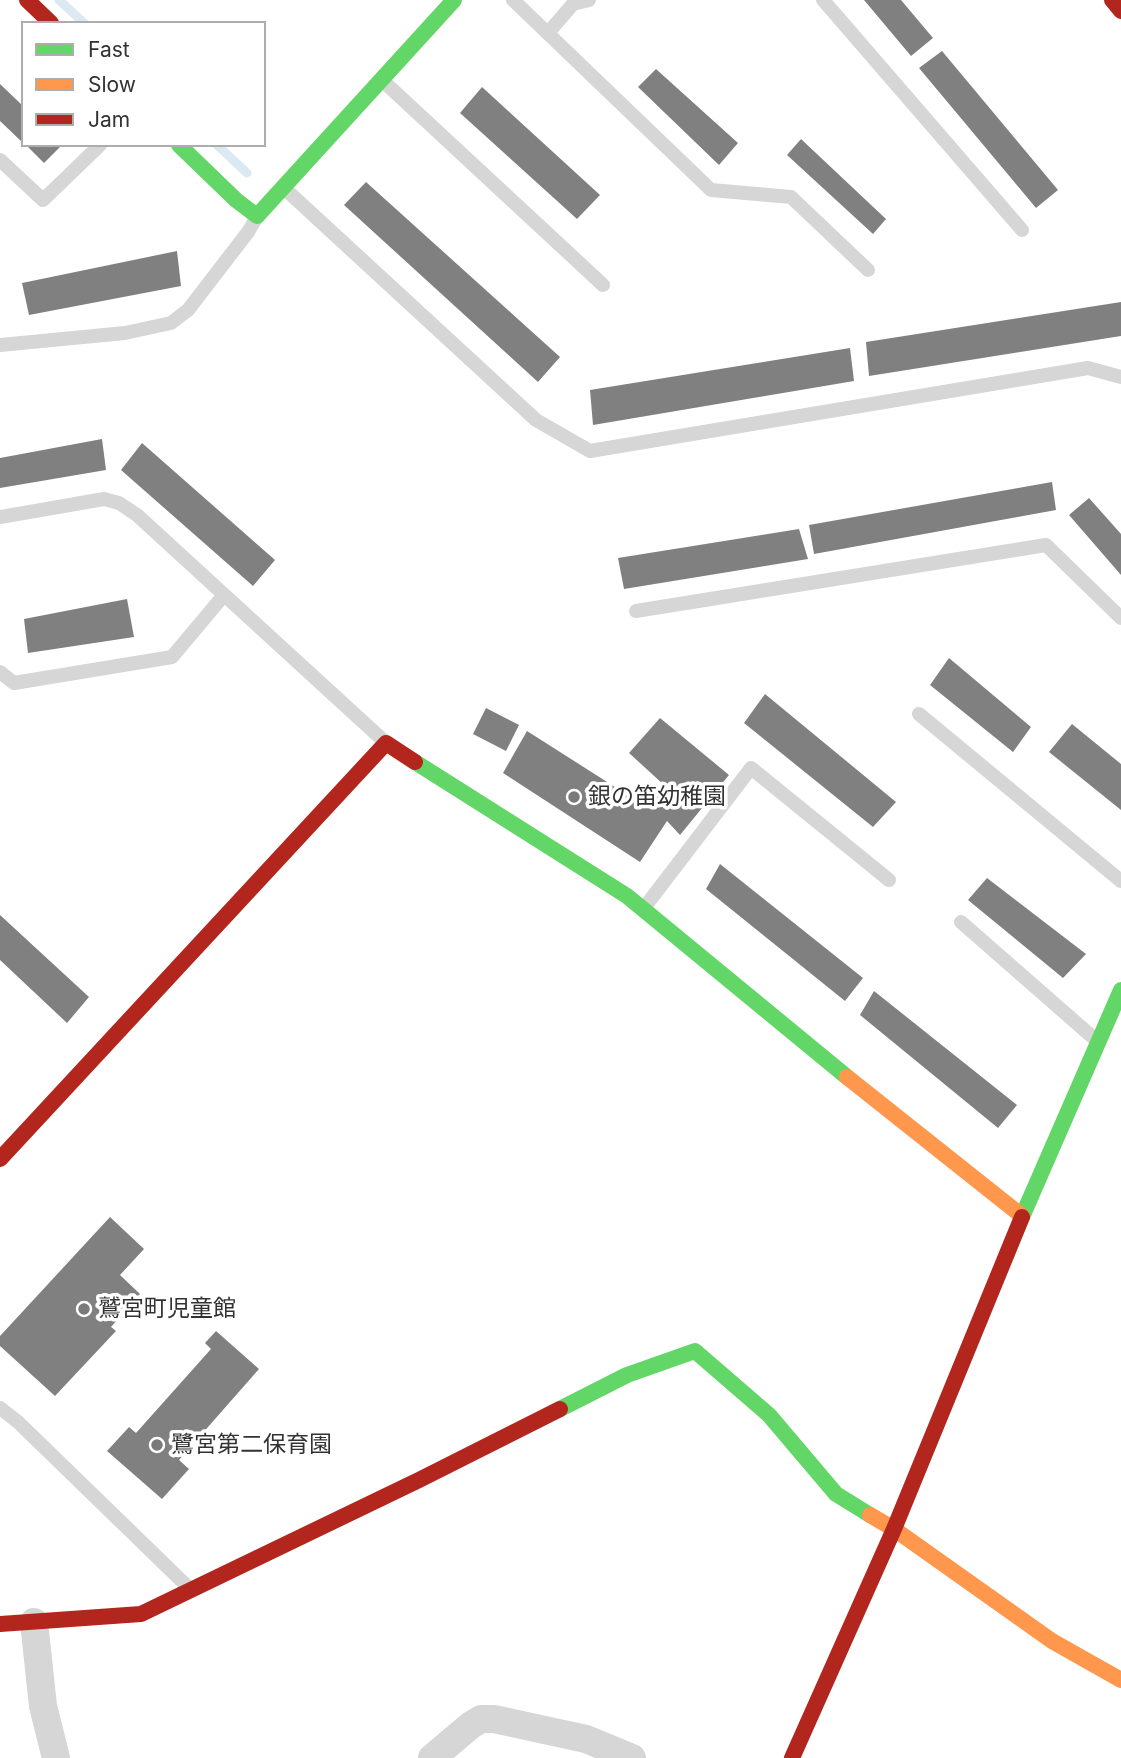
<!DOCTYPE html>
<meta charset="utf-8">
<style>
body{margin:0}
#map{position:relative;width:1121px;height:1758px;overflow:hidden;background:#fff;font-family:Inter,sans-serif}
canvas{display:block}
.legend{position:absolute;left:21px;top:21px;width:245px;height:126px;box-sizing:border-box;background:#fff;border:2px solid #adadad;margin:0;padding:9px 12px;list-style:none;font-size:21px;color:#323232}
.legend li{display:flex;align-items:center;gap:14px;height:35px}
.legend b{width:35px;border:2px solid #adadad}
</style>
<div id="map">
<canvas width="1121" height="1758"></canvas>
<ul class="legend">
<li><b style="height:9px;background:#63d668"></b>Fast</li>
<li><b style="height:9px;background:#ff974d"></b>Slow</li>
<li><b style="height:9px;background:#b3261e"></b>Jam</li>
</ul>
</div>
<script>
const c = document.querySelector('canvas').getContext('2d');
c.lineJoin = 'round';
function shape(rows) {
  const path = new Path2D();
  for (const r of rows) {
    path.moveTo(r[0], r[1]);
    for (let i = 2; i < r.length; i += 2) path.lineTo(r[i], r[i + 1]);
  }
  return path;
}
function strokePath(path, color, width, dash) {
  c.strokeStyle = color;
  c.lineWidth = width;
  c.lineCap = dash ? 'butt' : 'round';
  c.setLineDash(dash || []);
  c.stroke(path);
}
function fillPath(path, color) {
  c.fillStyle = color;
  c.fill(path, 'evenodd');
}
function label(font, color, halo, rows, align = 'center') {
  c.font = font + ' Inter,"Noto Sans JP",sans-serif';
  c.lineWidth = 7;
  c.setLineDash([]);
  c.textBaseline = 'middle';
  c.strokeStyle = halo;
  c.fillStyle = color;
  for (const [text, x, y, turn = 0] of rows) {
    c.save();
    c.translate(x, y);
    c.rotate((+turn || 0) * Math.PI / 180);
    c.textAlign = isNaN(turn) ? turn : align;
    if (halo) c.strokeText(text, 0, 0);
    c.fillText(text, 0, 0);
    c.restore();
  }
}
strokePath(shape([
 [59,0,84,23],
 [217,145,247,173]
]), '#dbe9f3', 9);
fillPath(shape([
 [864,0,901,0,933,38,911,56],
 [942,51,1058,190,1036,208,919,68],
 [656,69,738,143,719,165,638,87],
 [0,84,23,106,23,143,0,121],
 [482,87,600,195,577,219,460,113],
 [801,139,886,219,873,234,787,155],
 [26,145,62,145,44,163],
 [366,182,560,357,538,382,344,205],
 [177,251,181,286,29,315,22,283],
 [1121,302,1121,336,869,376,866,342],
 [850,348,854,381,593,425,590,390],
 [102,439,106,470,0,488,0,458],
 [142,443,275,560,253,586,121,470],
 [1052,482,1056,510,814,554,809,525],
 [1089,498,1121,534,1121,575,1069,515],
 [799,529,808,559,624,589,618,558],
 [127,599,134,637,28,653,24,619],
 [949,658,1031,727,1013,752,930,685],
 [765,694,896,802,873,827,744,723],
 [486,708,519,725,506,751,473,734],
 [660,718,729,775,680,835,667,821,640,862,503,773,527,731,648,808,664,785,629,753],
 [1072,724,1121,764,1121,810,1049,752],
 [720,864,863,978,845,1001,706,889],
 [987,878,1086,954,1063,978,968,900],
 [0,915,89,997,67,1023,0,960],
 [874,991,1017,1105,998,1128,860,1015],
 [110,1217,144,1249,120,1275,140,1294,111,1327,116,1331,55,1396,0,1346,0,1336],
 [216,1331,259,1369,179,1460,189,1469,162,1499,107,1451,129,1427,136,1433,211,1349,205,1343]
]), '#808080');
strokePath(shape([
 [513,0,711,190,791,197,868,270],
 [823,0,1022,230],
 [548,33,573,4,589,0],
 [382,80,603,285],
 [0,160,43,200,100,145],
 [284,188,536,420,590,451,1088,368,1121,377],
 [0,345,125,333,171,323,188,310,248,232,257,217],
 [0,517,104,499,119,503,137,515,385,742],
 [636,611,1046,545,1121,618],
 [0,672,14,683,172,657,224,595],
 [919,714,1121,881],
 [644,908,751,768,889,880],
 [961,922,1097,1041],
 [0,1408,18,1422,190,1589]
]), '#d6d6d6', 14);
strokePath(shape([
 [34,1622,43,1706,56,1758],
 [432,1758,471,1725,481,1719,494,1719,586,1739,632,1758]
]), '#d6d6d6', 28);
strokePath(shape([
 [179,145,236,200,257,216,454,0],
 [415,762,627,896,847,1077],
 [1022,1217,1121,990],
 [560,1409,627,1375,695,1351,769,1415,836,1494,870,1515]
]), '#63d668', 16);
strokePath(shape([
 [847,1077,1022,1216],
 [870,1515,894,1529,1052,1641,1121,1680]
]), '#ff974d', 16);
strokePath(shape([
 [27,0,51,23],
 [1112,0,1121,11],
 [0,1159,386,743,415,762],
 [0,1624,141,1614,419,1480,560,1409],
 [792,1758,894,1529,1022,1217]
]), '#b3261e', 16);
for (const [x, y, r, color] of [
 [574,797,7,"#7a7a7a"],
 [84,1309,7,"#7a7a7a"],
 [157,1445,7,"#7a7a7a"]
]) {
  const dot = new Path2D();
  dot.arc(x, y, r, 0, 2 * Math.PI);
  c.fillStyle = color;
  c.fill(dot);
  strokePath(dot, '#fff', 2.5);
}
label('23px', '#323232', '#fff', [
 ["銀の笛幼稚園",588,797],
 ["鷲宮町児童館",98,1309],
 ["鷺宮第二保育園",171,1445]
], 'left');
</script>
